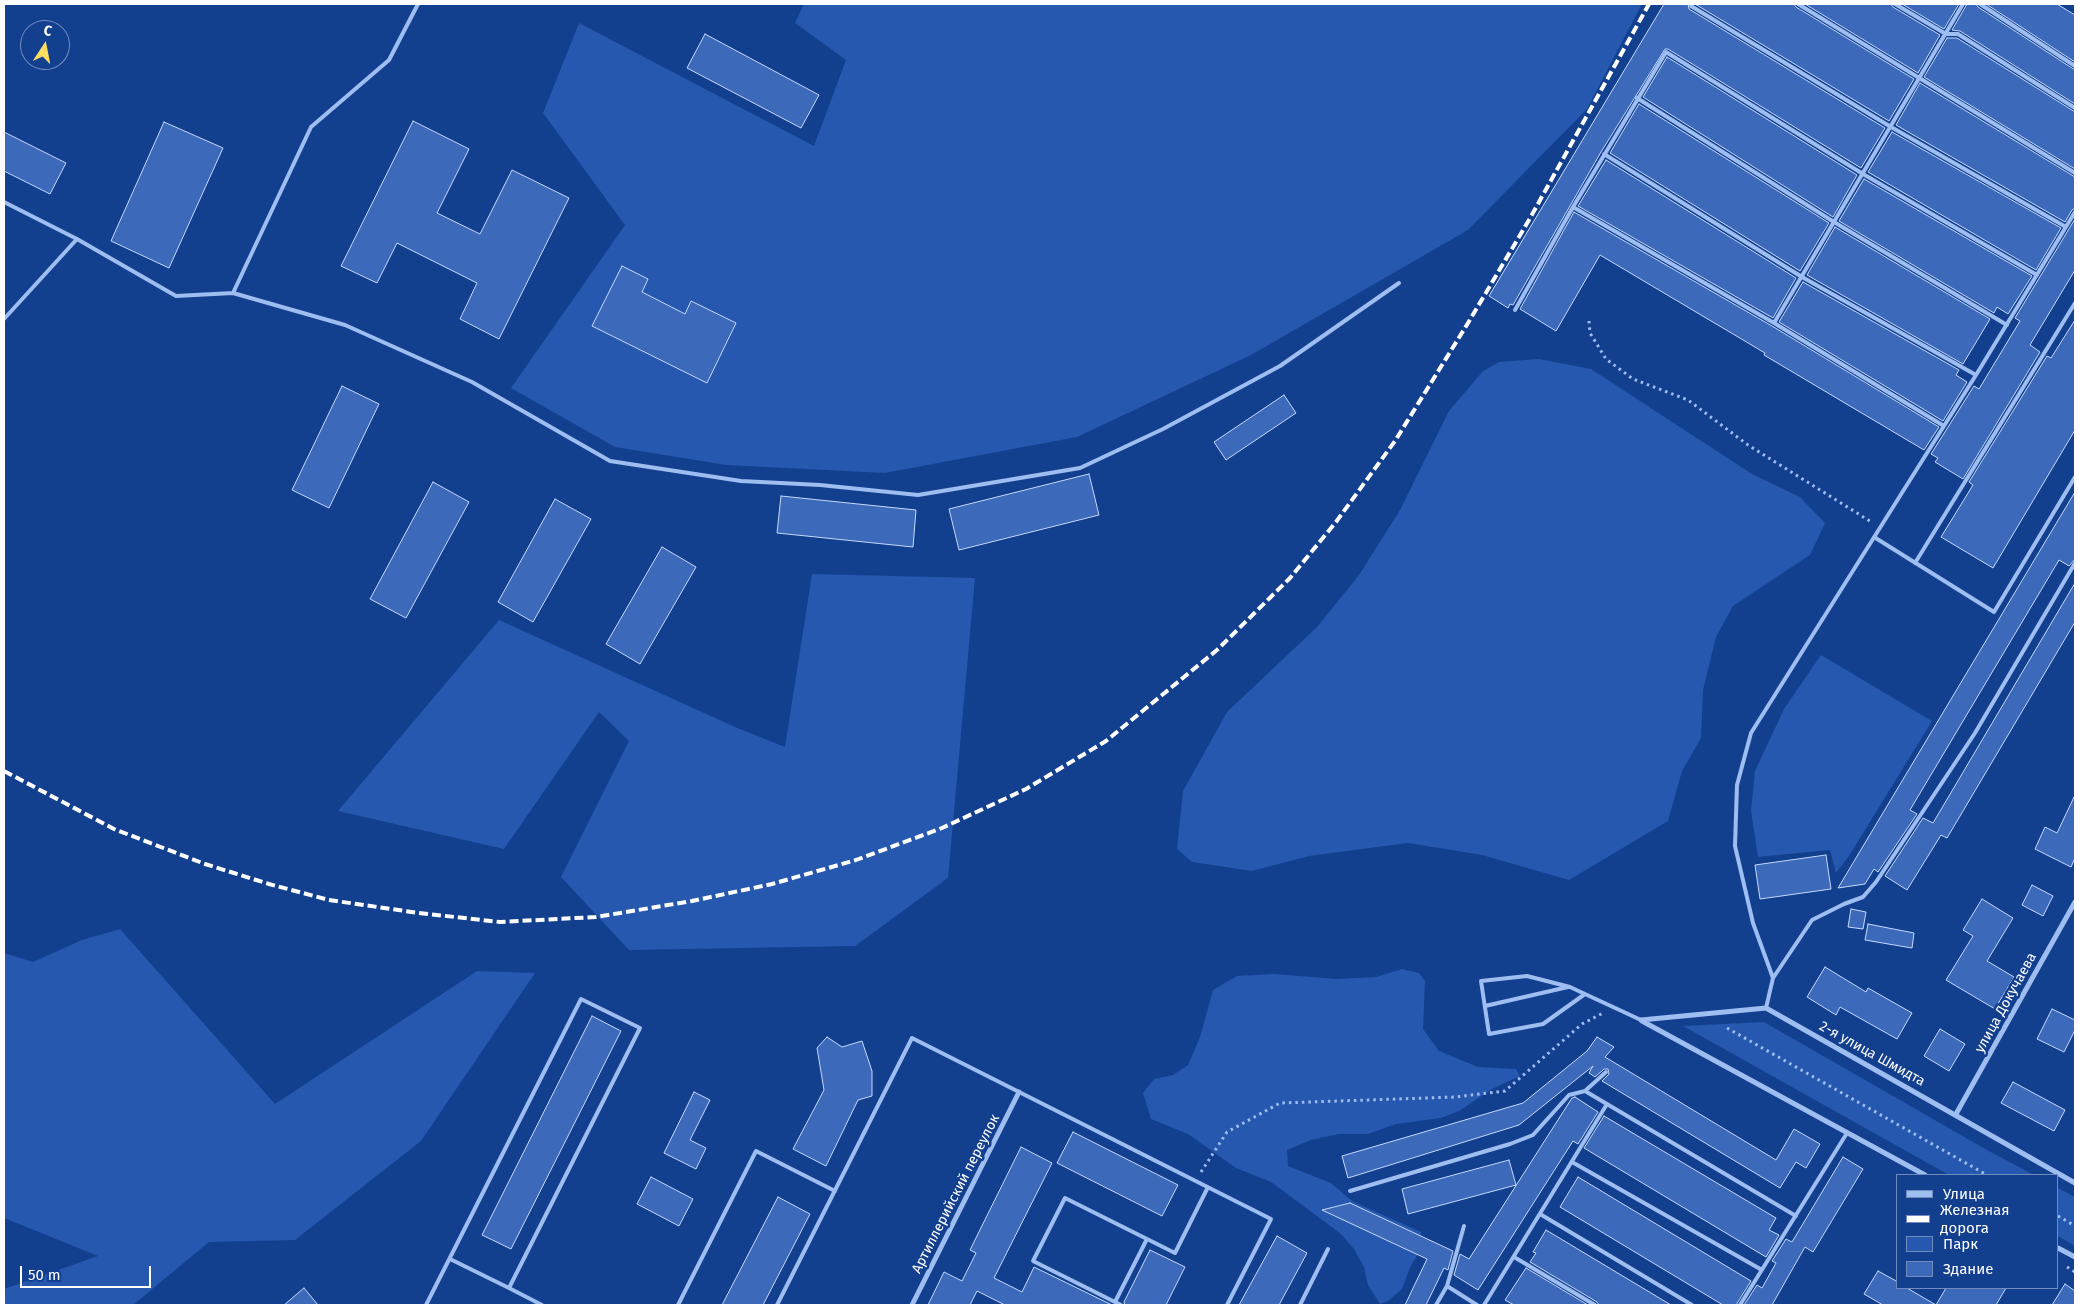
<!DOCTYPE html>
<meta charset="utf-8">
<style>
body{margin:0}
#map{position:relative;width:2079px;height:1309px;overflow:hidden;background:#133f8f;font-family:"Fira Sans",sans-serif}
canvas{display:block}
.frame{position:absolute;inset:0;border:5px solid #fff;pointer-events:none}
.legend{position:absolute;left:1896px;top:1174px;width:162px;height:115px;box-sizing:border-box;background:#133f8f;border:1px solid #718cbc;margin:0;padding:6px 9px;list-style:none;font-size:15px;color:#fff}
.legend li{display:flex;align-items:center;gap:10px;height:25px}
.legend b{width:25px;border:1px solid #718cbc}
.north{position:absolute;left:20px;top:20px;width:50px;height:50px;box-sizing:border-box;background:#133f8f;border:1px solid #718cbc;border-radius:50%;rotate:11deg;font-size:14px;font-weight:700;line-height:20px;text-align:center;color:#fff}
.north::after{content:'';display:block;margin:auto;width:18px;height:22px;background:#ffdd5f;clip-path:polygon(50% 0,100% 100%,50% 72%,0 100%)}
.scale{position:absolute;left:20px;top:1266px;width:131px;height:22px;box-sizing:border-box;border:2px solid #fff;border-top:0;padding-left:6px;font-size:15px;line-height:18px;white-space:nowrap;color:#fff;-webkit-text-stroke:4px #133f8f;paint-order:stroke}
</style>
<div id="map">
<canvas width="2079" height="1309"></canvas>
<div class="frame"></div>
<ul class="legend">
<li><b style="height:6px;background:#9ebdf1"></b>Улица</li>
<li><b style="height:6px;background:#fff"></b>Железная дорога</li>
<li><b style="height:14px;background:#2558ae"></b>Парк</li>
<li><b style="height:14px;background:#3c69b9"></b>Здание</li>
</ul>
<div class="north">С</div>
<div class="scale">50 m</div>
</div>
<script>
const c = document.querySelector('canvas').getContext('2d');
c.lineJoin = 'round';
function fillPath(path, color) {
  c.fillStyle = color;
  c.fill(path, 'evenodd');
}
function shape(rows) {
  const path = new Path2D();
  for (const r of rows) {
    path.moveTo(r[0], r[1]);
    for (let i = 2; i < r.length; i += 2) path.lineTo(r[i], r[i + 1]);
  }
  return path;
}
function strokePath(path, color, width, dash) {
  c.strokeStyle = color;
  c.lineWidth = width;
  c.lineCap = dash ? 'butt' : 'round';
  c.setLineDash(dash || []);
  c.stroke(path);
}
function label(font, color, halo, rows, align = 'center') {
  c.font = font + ' "Fira Sans",sans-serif';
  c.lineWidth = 5;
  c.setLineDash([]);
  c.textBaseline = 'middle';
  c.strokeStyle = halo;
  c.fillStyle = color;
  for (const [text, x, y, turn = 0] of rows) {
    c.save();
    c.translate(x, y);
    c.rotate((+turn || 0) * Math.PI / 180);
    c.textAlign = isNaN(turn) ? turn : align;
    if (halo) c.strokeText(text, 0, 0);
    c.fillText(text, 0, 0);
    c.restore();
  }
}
fillPath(shape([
 [804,4,1642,4,1587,109,1468,230,1251,355,1077,437,885,473,726,465,615,447,511,388,625,225,543,113,579,23,814,146,846,60,795,23],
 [1539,359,1591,369,1752,474,1800,497,1825,523,1810,555,1733,606,1716,637,1703,690,1701,738,1682,771,1668,821,1569,880,1482,855,1408,843,1309,856,1252,871,1192,862,1177,849,1183,791,1227,712,1317,627,1359,575,1400,510,1449,411,1483,371,1499,362],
 [812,574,975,578,948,878,855,946,629,950,561,877,629,741,599,712,504,849,338,811,499,620,735,727,785,747],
 [1821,655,1932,721,1849,856,1836,873,1830,850,1758,857,1751,811,1755,771,1784,709],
 [120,929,275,1104,477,971,535,973,421,1141,295,1240,209,1242,133,1305,4,1305,4,1289,98,1256,4,1218,4,953,33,962,82,940],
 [1402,969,1419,973,1425,981,1423,1029,1439,1051,1478,1067,1516,1069,1520,1076,1492,1089,1459,1111,1441,1118,1396,1124,1368,1134,1339,1134,1311,1140,1287,1150,1288,1166,1331,1183,1352,1201,1421,1232,1421,1250,1411,1265,1402,1289,1388,1301,1380,1304,1368,1285,1364,1267,1354,1249,1341,1234,1271,1182,1236,1168,1188,1134,1151,1119,1143,1093,1154,1079,1173,1075,1188,1065,1200,1037,1213,990,1237,976,1274,974,1337,979,1376,977],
 [1764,1022,1987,1150,2034,1175,1949,1175,1683,1026],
 [2058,1188,2075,1197,2075,1246,2058,1236]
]), '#2558ae');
const building = shape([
 [1664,4,1688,4,1689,9,1885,128,1861,168,1668,49,1665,49,1601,152,1513,305,1510,304,1508,308,1489,296,1664,4],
 [1695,4,1794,4,1796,7,1914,79,1889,121,1695,4],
 [1805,4,1891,4,1893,7,1940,35,1918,73,1805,4],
 [1902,4,1959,4,1944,29,1902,4],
 [1967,4,1976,4,1978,7,2075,70,2075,104,1960,31,1952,30,1967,4],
 [1986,4,2057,4,2075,15,2075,62,1986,4],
 [705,34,819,95,801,128,687,68,705,34],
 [1947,38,1957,38,2075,112,2075,169,1924,77,1947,38],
 [1667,57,1857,175,1833,217,1643,97,1667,57],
 [1920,83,2075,177,2075,208,2072,210,2065,222,1896,125,1920,83],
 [1639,104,1829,223,1800,271,1610,153,1639,104],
 [413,121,469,149,437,213,480,234,512,170,569,198,499,339,460,319,477,283,397,243,377,283,341,266,413,121],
 [164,122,223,148,169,268,111,241,164,122],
 [4,132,66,163,50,194,4,171,4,132],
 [1892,132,2061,228,2036,270,1868,172,1892,132],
 [1606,160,1796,278,1773,318,1578,206,1606,160],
 [1864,179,2032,276,2008,314,1997,307,1994,313,1839,221,1864,179],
 [1574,212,1772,326,1939,427,1924,450,1764,355,1765,353,1600,255,1556,331,1520,309,1574,212],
 [2075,219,2075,270,2030,345,2040,352,1963,479,1935,462,1938,458,1931,454,1974,386,1979,389,2020,321,2015,318,2075,219],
 [1835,227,1990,319,1963,364,1807,275,1835,227],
 [622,266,648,279,642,292,685,314,691,301,736,323,707,383,592,326,622,266],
 [1803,282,1959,370,1956,375,1967,382,1943,421,1779,322,1803,282],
 [2075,320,2075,430,1993,568,1941,537,1973,485,1969,482,2047,356,2051,358,2075,320],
 [342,386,379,404,329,508,292,490,342,386],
 [1284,395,1296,413,1226,460,1214,442,1284,395],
 [1089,474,1099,515,959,550,949,509,1089,474],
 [433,482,469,502,406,618,370,599,433,482],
 [2075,492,2075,559,2069,566,2059,560,1910,810,1917,814,1878,872,1874,869,1865,884,1838,888,2075,492],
 [781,496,916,510,913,547,777,533,781,496],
 [555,499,591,519,533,622,498,602,555,499],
 [662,547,696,567,640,664,606,644,662,547],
 [2075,583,2075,622,1947,838,1941,835,1907,890,1885,876,1923,818,1933,823,2075,583],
 [2075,795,2075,858,2071,867,2035,849,2045,827,2057,833,2075,795],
 [1826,855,1831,889,1760,899,1755,865,1826,855],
 [2032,885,2053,896,2043,916,2022,905,2032,885],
 [1982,899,2013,918,1987,961,2014,977,1995,1009,1946,980,1973,936,1963,930,1982,899],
 [1851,909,1866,912,1863,929,1848,927,1851,909],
 [1868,924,1914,933,1912,948,1865,940,1868,924],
 [1825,967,1866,992,1868,988,1912,1013,1897,1039,1840,1007,1836,1015,1807,997,1825,967],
 [2052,1009,2075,1020,2075,1030,2064,1052,2037,1039,2052,1009],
 [592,1016,621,1031,511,1249,482,1235,592,1016],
 [1940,1029,1965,1044,1949,1071,1924,1056,1940,1029],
 [827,1037,842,1047,862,1041,872,1071,872,1096,858,1100,826,1166,793,1149,824,1090,817,1048,827,1037],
 [1597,1037,1614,1047,1605,1057,1776,1160,1794,1129,1820,1144,1806,1168,1796,1162,1780,1188,1602,1081,1609,1074,1608,1069,1604,1069,1595,1077,1589,1073,1593,1066,1519,1125,1348,1178,1342,1156,1523,1103,1587,1051,1597,1037],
 [2013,1082,2065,1110,2054,1131,2001,1103,2013,1082],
 [694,1092,710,1100,690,1140,706,1148,696,1169,664,1153,694,1092],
 [1575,1097,1598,1112,1578,1144,1573,1141,1478,1290,1454,1275,1460,1254,1469,1259,1572,1098,1575,1097],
 [1604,1116,1776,1218,1769,1230,1779,1235,1766,1257,1584,1148,1604,1116],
 [1073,1132,1178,1185,1162,1216,1057,1163,1073,1132],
 [1021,1147,1052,1163,994,1278,1022,1292,1034,1267,1112,1305,1005,1305,977,1291,970,1305,928,1305,944,1272,962,1281,976,1253,970,1250,1021,1147],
 [1843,1157,1863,1169,1813,1252,1805,1247,1772,1305,1744,1305,1757,1285,1762,1288,1776,1263,1772,1261,1786,1239,1792,1242,1843,1157],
 [1509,1160,1516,1185,1408,1214,1402,1189,1509,1160],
 [651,1177,693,1199,679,1226,637,1204,651,1177],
 [1578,1177,1751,1281,1736,1305,1723,1305,1560,1207,1578,1177],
 [778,1197,810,1214,763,1305,722,1305,778,1197],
 [1350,1203,1453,1251,1448,1270,1444,1268,1426,1305,1405,1305,1427,1259,1322,1210,1350,1203],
 [1546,1230,1671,1305,1599,1305,1597,1302,1530,1262,1536,1253,1533,1252,1546,1230],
 [1277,1236,1307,1253,1279,1305,1239,1305,1277,1236],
 [1150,1250,1185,1267,1166,1305,1125,1305,1124,1302,1150,1250],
 [1526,1268,1588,1305,1514,1305,1505,1300,1526,1268],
 [1878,1271,1898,1282,1898,1288,1907,1288,1936,1305,1946,1288,2006,1288,1996,1305,1883,1305,1864,1294,1878,1271],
 [2065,1284,2075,1291,2075,1305,2052,1305,2065,1284],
 [304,1288,318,1305,284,1305,304,1288]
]);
fillPath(building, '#3c69b9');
strokePath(building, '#c5dafc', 1);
strokePath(shape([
 [1589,321,1590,333,1606,359,1633,379,1688,400,1748,445,1873,523],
 [1727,1028,1987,1175],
 [1201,1172,1227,1132,1280,1103,1455,1097,1505,1091,1582,1024,1603,1013],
 [2058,1216,2075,1226],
 [2067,1267,2075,1272]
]), '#9ebdf1', 3, [2.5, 4]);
strokePath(shape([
 [1798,4,2075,173],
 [1895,4,1946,34,1958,34,2075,108],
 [1980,4,2075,66],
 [1691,6,1891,127,2066,227],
 [1637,98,1834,222,2007,325],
 [1604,154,1802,277,1976,375],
 [4,202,77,239,176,296,233,293,345,325,472,382,610,461,741,481,820,485,918,495,1080,468,1163,429,1280,366,1399,283],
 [1573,207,1774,323,1944,426],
 [233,293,311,127,389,60,418,4],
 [1515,310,1573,207,1666,52,1863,174,2037,275],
 [4,319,77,239],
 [1774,323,1963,4],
 [1874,537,1994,612,2075,477],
 [1915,563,2075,303],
 [1773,978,1812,920,1844,904,1863,897,1876,882,1975,733,2075,563],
 [1585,994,1543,1024,1489,1034,1481,981,1527,976,1570,987,1585,994,1641,1020],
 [1485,1006,1568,987],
 [1766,1008,1773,978,1753,923,1735,846,1737,785,1751,733,1976,375,2075,212],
 [1585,1091,1796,1216],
 [1572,1162,1762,1270],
 [1350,1191,1510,1144,1533,1135,1569,1095,1585,1091,1606,1072],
 [1540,1214,1692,1305],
 [1464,1226,1447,1286,1477,1305],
 [1514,1257,1595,1305],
 [450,1259,509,1288],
 [1115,1302,1147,1239],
 [426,1305,581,999,640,1028,509,1288,542,1305],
 [678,1305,756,1151,835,1191],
 [777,1305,912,1038,1271,1219,1227,1305],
 [1121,1305,1033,1261,1065,1198,1175,1253,1208,1187],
 [1300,1305,1328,1249],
 [1436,1305,1447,1286],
 [1484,1305,1607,1104],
 [1740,1305,1847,1133]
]), '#9ebdf1', 4);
strokePath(shape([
 [1641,1020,1766,1008,2075,1183],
 [1642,1021,1925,1175],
 [1956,1114,2075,902],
 [2058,1248,2075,1257],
 [912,1305,1019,1092]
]), '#9ebdf1', 5);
strokePath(shape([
 [4,771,114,829,205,864,269,884,329,900,419,913,500,922,596,917,692,901,772,884,856,860,942,828,1026,789,1106,741,1217,650,1290,578,1336,522,1395,441,1468,323,1529,220,1649,4]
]), '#fff', 4, [9, 4]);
label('14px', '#fff', '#133f8f', [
 ["улица Докучаева",2006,1003,-61],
 ["2-я улица Шмидта",1872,1054,29],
 ["Артиллерийский переулок",956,1194,-63]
]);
</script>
